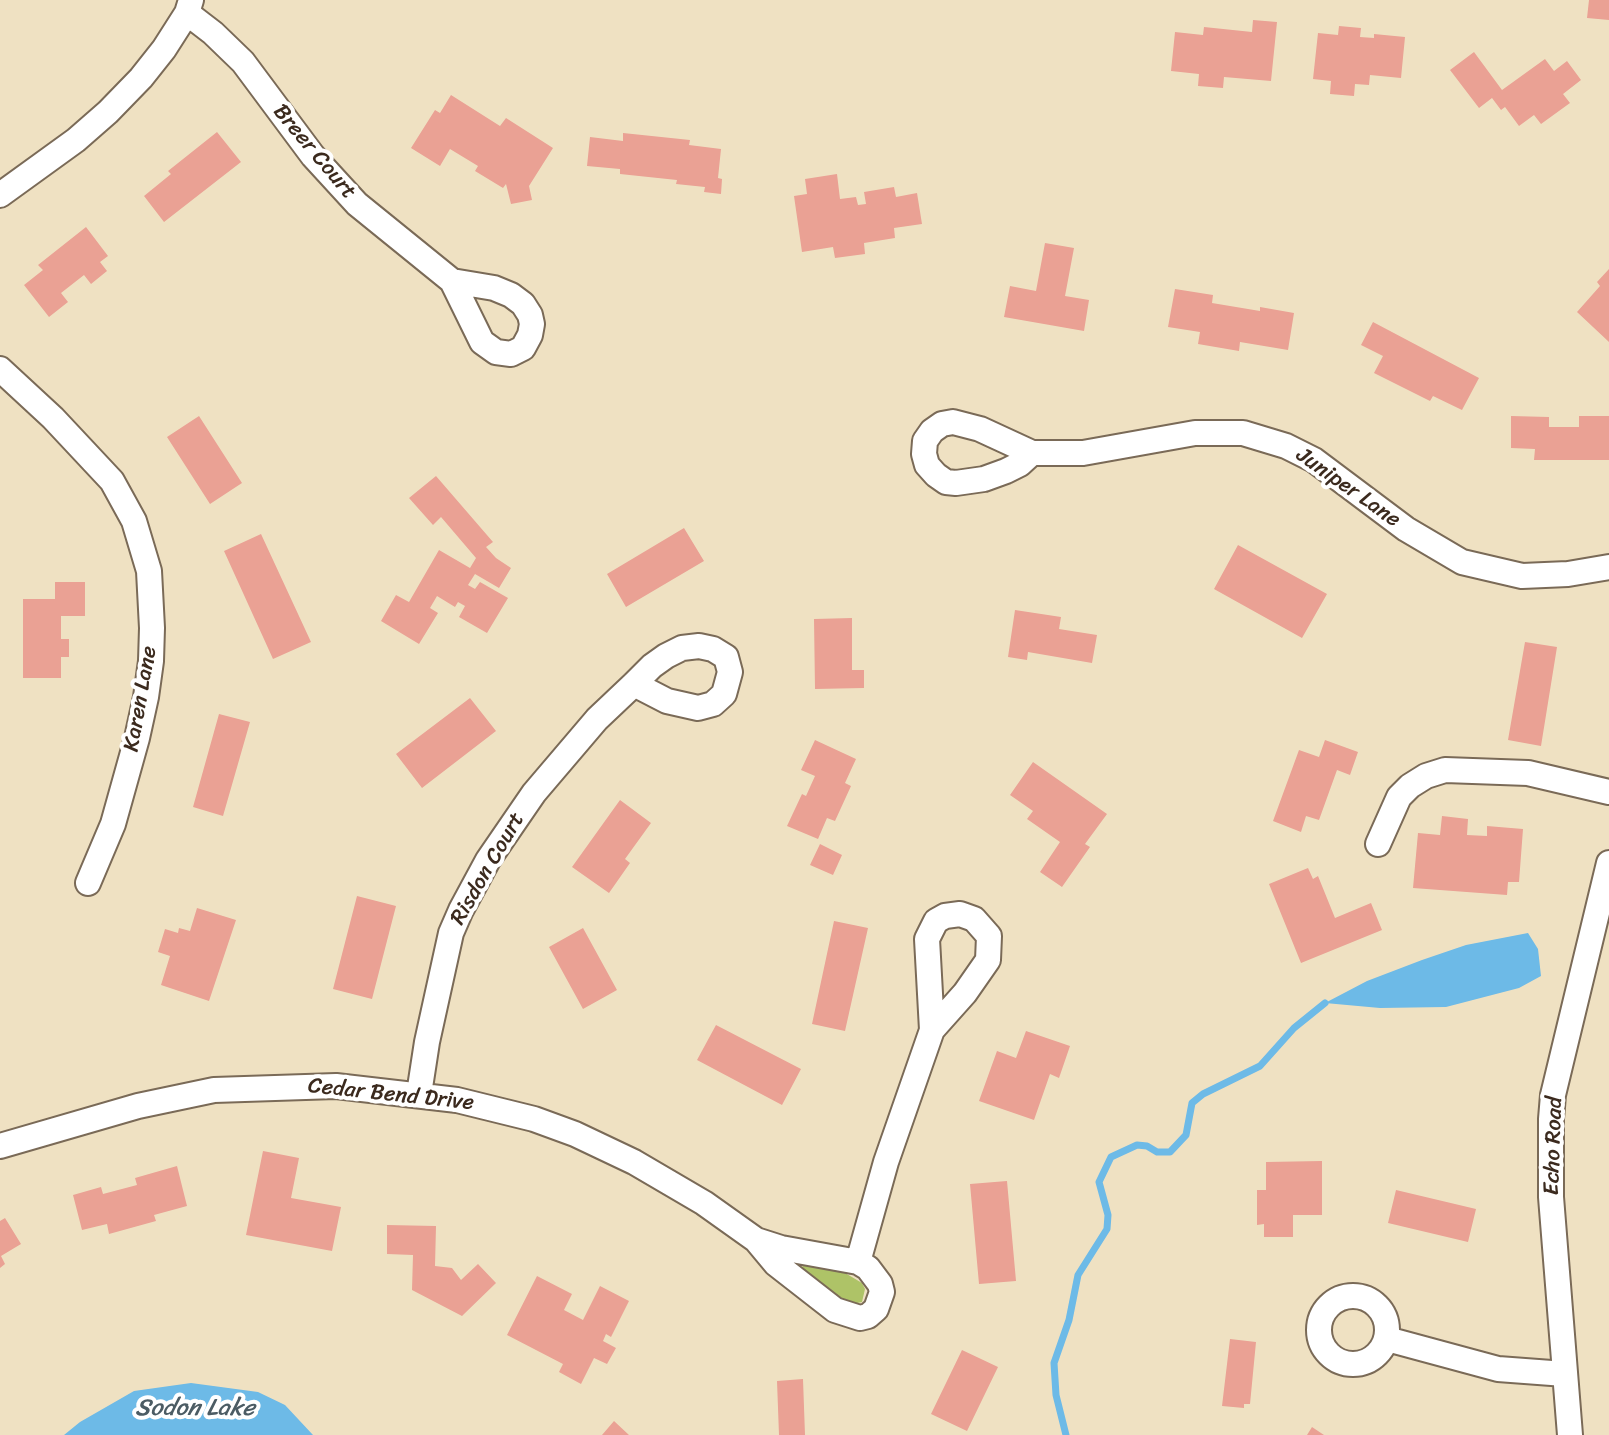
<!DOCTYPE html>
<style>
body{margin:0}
canvas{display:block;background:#efe1c2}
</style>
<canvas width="1609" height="1435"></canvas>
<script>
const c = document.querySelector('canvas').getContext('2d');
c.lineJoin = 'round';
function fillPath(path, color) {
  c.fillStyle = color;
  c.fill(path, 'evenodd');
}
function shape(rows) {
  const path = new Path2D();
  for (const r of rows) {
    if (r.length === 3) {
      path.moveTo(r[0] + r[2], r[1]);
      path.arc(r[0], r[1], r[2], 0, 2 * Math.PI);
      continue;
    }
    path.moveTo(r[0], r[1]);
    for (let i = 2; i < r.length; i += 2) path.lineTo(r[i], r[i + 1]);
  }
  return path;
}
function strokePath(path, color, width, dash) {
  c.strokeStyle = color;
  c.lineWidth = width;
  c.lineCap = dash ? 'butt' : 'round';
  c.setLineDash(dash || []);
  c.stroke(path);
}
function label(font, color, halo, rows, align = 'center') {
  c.font = font + ' Sriracha,sans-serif';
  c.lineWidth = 8;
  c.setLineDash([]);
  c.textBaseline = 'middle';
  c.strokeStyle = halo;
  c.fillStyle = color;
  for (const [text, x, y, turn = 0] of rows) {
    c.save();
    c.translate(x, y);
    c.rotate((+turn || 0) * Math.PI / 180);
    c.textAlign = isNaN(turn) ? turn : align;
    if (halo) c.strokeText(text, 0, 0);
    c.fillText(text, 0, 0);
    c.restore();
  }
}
fillPath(shape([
 [805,1264,840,1270,862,1283,865,1289,862,1302,853,1304,837,1298,800,1269]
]), '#aec367');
fillPath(shape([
 [1528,933,1538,949,1541,976,1519,988,1446,1007,1380,1008,1325,1003,1367,981,1422,960,1466,945],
 [191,1383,258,1392,285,1405,313,1435,64,1435,80,1422,134,1391]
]), '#6dbae7');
strokePath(shape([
 [1066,1435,1056,1395,1054,1363,1069,1320,1078,1275,1107,1229,1108,1215,1099,1182,1111,1157,1137,1145,1147,1146,1157,1152,1170,1152,1186,1135,1192,1103,1203,1094,1260,1066,1294,1028,1325,1003]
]), '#6dbae7', 7);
fillPath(shape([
 [1589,0,1609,0,1609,20,1587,18],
 [1253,20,1277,22,1271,81,1224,77,1223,88,1198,86,1199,74,1171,71,1175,32,1203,35,1204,27,1252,32],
 [1339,26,1361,28,1360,37,1374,38,1374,34,1405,37,1401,78,1370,75,1369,85,1355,84,1354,96,1330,94,1331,81,1313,79,1318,33,1338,35],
 [1474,52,1502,90,1545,59,1554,71,1567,61,1581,80,1563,94,1570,103,1541,124,1534,115,1519,126,1505,107,1501,110,1492,98,1479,108,1450,70],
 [451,95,500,126,506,118,553,148,529,186,532,200,511,204,506,184,503,188,475,171,478,166,450,149,440,166,411,148,435,110,440,113],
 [217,132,241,162,164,222,144,196,171,174,168,171],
 [623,133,690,140,689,145,721,149,718,178,722,179,721,194,704,192,705,187,676,184,677,180,620,174,620,169,587,166,590,137,623,141],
 [837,174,840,199,856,197,858,205,866,204,864,192,894,187,896,197,917,193,922,224,894,228,895,238,864,243,865,254,835,258,833,247,802,252,794,196,807,194,805,179],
 [86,227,108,256,100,262,107,271,91,284,84,275,61,293,68,302,49,317,24,285,43,270,38,265],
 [1045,243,1074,248,1065,296,1089,300,1084,331,1004,317,1010,286,1036,291],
 [1609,269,1609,342,1577,312,1600,286,1597,282],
 [1175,289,1213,295,1212,303,1260,311,1260,307,1294,313,1288,350,1240,342,1239,351,1198,344,1200,332,1168,327],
 [1373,322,1479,378,1462,410,1433,396,1430,401,1374,373,1383,356,1361,345],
 [199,416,242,483,210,504,167,437],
 [1511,416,1549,417,1549,427,1579,427,1579,416,1609,416,1609,460,1534,460,1535,449,1511,448],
 [436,476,493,542,486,547,496,558,511,568,499,588,475,574,468,585,475,589,480,582,508,598,487,633,459,617,465,606,458,602,455,607,437,596,430,608,438,613,419,644,381,621,396,595,409,602,439,550,470,568,476,558,441,517,433,525,409,498],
 [684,528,704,561,626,607,607,574],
 [261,534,311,642,273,659,224,551],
 [1238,545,1327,594,1302,638,1214,589],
 [55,582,85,582,85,616,61,616,61,639,69,639,69,657,61,657,61,678,23,678,23,599,55,599],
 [1015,610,1061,617,1059,629,1097,635,1092,663,1028,652,1027,660,1008,657],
 [852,618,852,670,864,670,864,688,815,689,814,619],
 [1525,642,1557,647,1541,746,1508,740],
 [470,698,496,731,422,788,396,754],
 [219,714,250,722,223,816,193,807],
 [815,740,856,759,845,783,851,786,835,821,827,818,818,839,787,826,802,794,806,796,815,776,801,770],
 [1325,740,1358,752,1350,775,1337,770,1319,820,1306,816,1301,832,1273,821,1299,750,1319,757],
 [1033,762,1107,814,1085,844,1090,847,1062,887,1040,872,1060,842,1027,819,1033,811,1010,795],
 [620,800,651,823,625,859,630,863,609,893,572,867],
 [1442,816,1468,819,1467,835,1487,836,1487,826,1523,829,1519,882,1508,882,1507,895,1413,888,1418,833,1440,835],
 [820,844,842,855,833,875,810,865],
 [1308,868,1313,879,1318,876,1335,918,1371,903,1382,930,1301,963,1269,884],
 [357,896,396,906,372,999,333,989],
 [197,908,236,920,209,1001,161,985,170,956,158,952,165,929,178,933,179,928,190,931],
 [834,921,868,928,845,1031,812,1024],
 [583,928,617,990,583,1009,549,947],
 [716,1025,801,1069,782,1105,697,1060],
 [1026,1031,1070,1046,1059,1078,1050,1074,1034,1120,979,1101,997,1051,1016,1058],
 [263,1151,299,1158,291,1198,341,1207,332,1251,246,1235],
 [1322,1161,1322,1215,1293,1215,1293,1237,1264,1237,1264,1224,1257,1225,1257,1190,1266,1190,1266,1162],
 [177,1166,187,1206,154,1215,156,1221,109,1234,107,1224,82,1230,73,1195,101,1187,103,1194,137,1185,135,1178],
 [1007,1181,1016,1281,979,1284,970,1184],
 [1396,1190,1476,1209,1468,1242,1388,1223],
 [5,1218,21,1244,1,1256,5,1264,0,1268,0,1221],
 [387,1225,436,1226,435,1266,452,1268,461,1280,478,1264,496,1283,462,1316,412,1290,413,1255,387,1254],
 [537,1276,572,1294,564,1310,583,1320,600,1286,629,1301,611,1337,606,1334,603,1341,616,1348,607,1364,594,1358,581,1384,559,1372,563,1364,507,1335],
 [1230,1339,1256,1342,1250,1404,1244,1404,1244,1408,1222,1406],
 [962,1350,998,1367,967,1431,931,1414],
 [803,1379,805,1435,779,1435,777,1381],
 [614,1421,629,1435,602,1435],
 [1312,1427,1324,1435,1307,1435]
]), '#eaa194');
const street = shape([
 [187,13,213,33,243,62,313,156,357,204,452,281,482,342,496,352,511,354,523,348,530,335,532,324,530,315,523,304,511,295,494,288,452,281],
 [0,195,76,140,108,112,141,78,164,49,187,13,191,0],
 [0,369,53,418,112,481,134,521,149,571,152,628,151,661,146,697,137,738,113,824,88,883],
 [1032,453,1020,464,1006,471,984,479,956,483,946,482,936,475,927,465,924,454,925,441,932,431,942,424,953,422,980,429,1032,453,1083,453,1195,433,1243,433,1286,446,1314,460,1406,529,1462,562,1522,576,1568,574,1609,567],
 [1378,844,1399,797,1410,786,1426,776,1445,770,1528,773,1609,792],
 [419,1094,427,1042,451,933,461,910,488,860,534,793,597,719,634,684,652,666,666,656,682,648,699,646,713,649,726,657,730,672,724,694,713,704,698,708,667,701,634,684],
 [0,1146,138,1106,214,1090,336,1086,457,1100,534,1119,575,1134,634,1162,704,1203,756,1240,776,1264,835,1310,860,1318,868,1316,876,1309,882,1292,880,1284,868,1268,858,1262,781,1248,756,1240],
 [858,1262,886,1162,932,1030,965,993,988,960,989,936,974,919,960,914,945,916,936,921,927,939,932,1030],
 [1353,1330,34],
 [1387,1339,1498,1369,1565,1374],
 [1570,1435,1551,1197,1551,1119,1553,1095,1609,863]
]);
strokePath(street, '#7a6a57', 28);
strokePath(street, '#fff', 24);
label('22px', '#3b2a1e', '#fff', [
 ["Breer Court",314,152,50],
 ["Juniper Lane",1348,488,35],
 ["Karen Lane",141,699,-80],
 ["Risdon Court",488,869,-60],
 ["Cedar Bend Drive",391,1095,6],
 ["Echo Road",1554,1146,-88]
]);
label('italic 24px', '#4c5c64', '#fff', [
 ["Sodon Lake",195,1409]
]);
</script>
